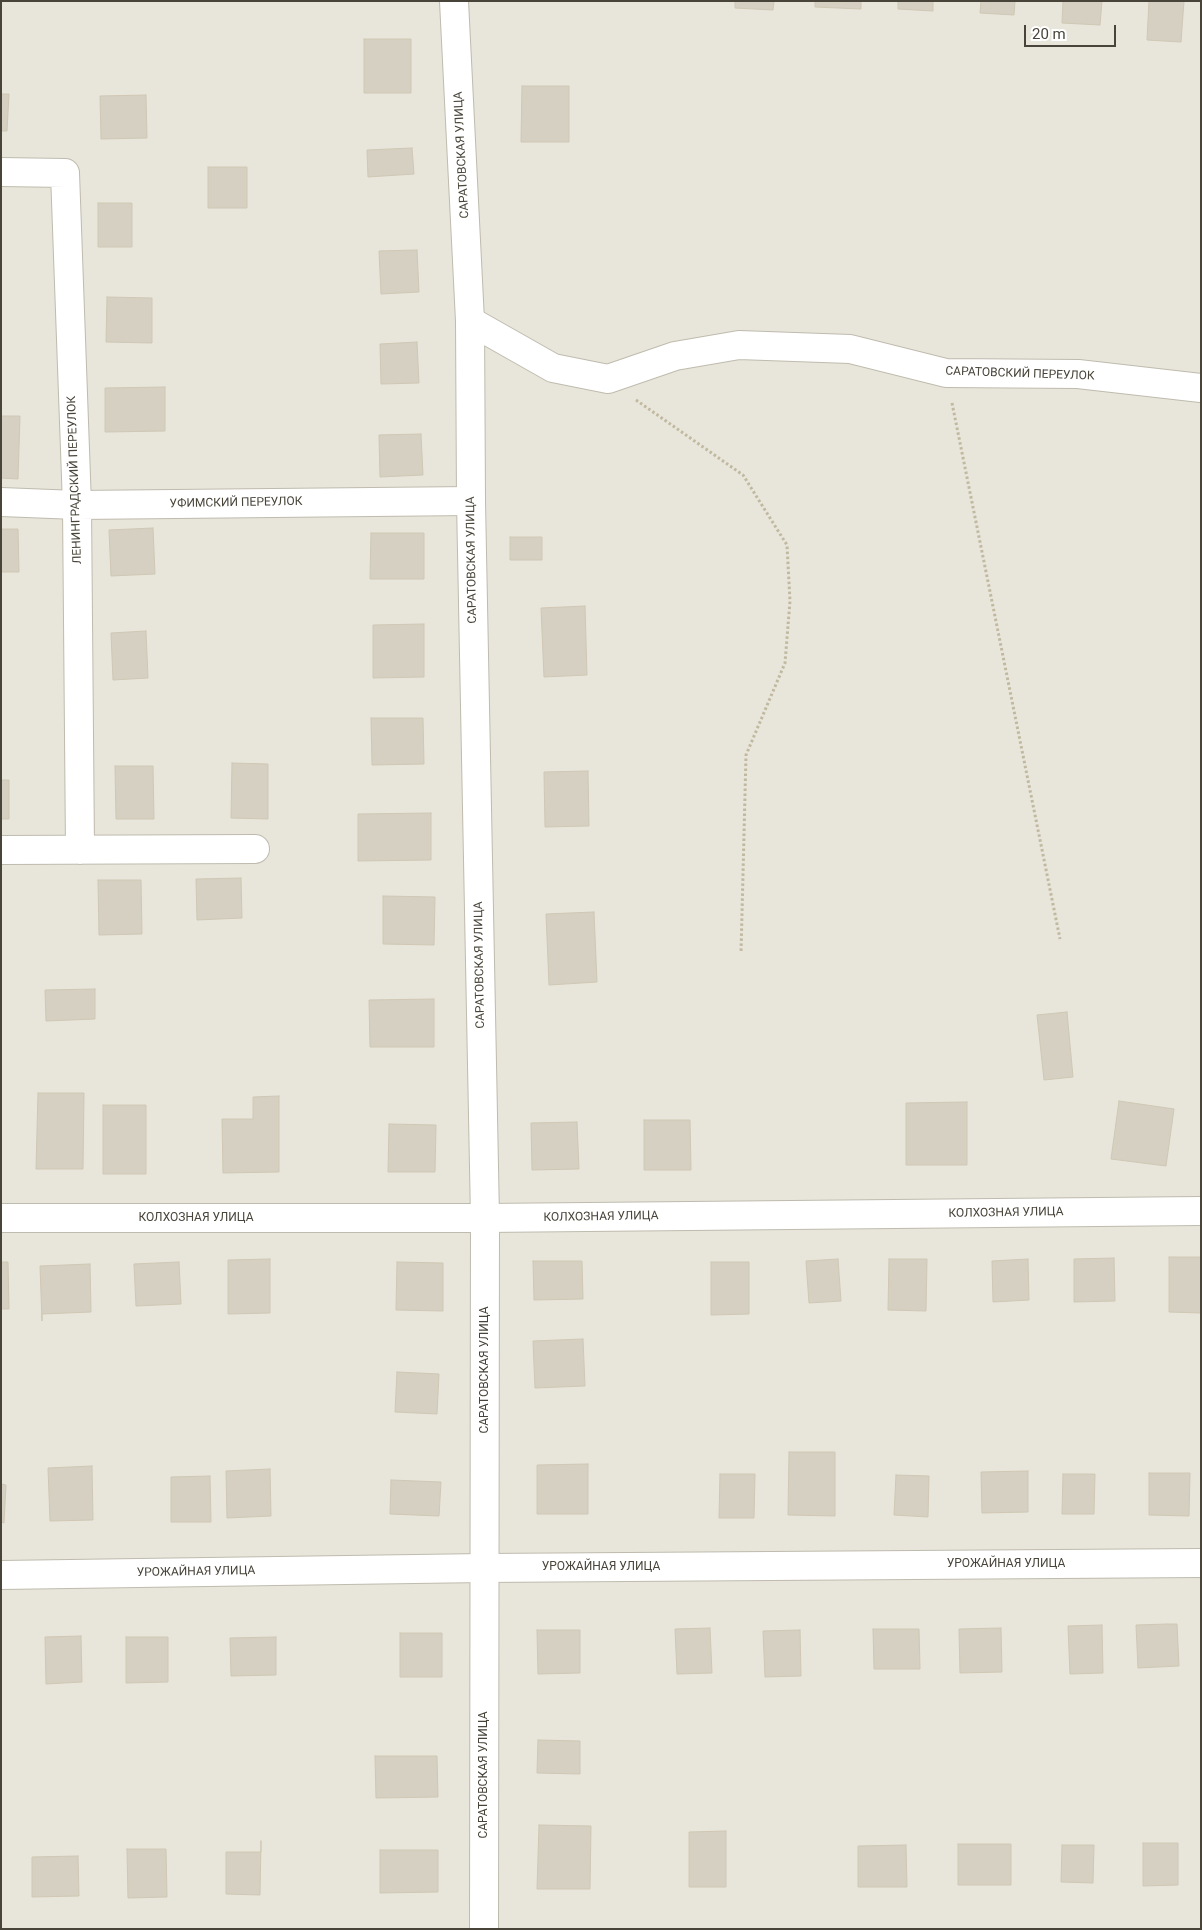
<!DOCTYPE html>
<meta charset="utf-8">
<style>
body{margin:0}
#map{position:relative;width:1202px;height:1930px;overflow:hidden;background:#f4f3eb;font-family:Roboto,sans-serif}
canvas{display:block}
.frame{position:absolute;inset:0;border:2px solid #484439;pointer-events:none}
.scale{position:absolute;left:1024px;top:25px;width:92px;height:22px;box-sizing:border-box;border:2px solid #484439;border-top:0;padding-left:6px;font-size:15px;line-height:18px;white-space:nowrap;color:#484439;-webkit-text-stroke:4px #fff;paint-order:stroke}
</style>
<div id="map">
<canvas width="1202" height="1930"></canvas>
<div class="frame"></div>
<div class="scale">20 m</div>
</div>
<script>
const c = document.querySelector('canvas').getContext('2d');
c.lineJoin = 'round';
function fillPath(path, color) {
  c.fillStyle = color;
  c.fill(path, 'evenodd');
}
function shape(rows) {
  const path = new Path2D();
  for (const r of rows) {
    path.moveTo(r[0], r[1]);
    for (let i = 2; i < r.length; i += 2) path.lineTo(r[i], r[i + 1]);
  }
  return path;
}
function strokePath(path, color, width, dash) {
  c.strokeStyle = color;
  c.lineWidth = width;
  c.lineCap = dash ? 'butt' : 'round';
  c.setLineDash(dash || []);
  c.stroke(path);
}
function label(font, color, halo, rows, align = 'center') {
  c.font = font + ' Roboto,sans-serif';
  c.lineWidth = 5;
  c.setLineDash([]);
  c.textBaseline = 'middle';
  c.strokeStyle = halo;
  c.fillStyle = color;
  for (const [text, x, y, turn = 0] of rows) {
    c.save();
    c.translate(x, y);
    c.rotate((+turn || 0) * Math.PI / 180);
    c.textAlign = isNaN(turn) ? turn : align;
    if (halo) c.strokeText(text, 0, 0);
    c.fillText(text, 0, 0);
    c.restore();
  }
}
fillPath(shape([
 [1,1,1201,1,1201,1929,1,1929]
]), '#e8e5da');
const building = shape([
 [735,1,774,1,773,10,735,8,735,1],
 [815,1,861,1,861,9,815,7,815,1],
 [898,1,933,1,933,11,898,9,898,1],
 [981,1,1015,1,1014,15,980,13,981,1],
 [1063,1,1102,1,1100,25,1062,23,1063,1],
 [1149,1,1184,1,1181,42,1147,40,1149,1],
 [364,39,411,39,411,93,364,93,364,39],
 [522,86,569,86,569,142,521,142,522,86],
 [1,94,9,94,7,131,1,131,1,94],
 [146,95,147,138,101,139,100,96,146,95],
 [412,148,414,174,368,177,367,150,412,148],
 [208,167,247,167,247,208,208,208,208,167],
 [98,203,132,203,132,247,98,247,98,203],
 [417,250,419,292,381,294,379,251,417,250],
 [107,297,152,298,152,343,106,342,107,297],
 [417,342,419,383,381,384,380,344,417,342],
 [165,387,165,431,105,432,105,388,165,387],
 [1,416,20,416,18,479,1,478,1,416],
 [421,434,423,475,380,477,379,435,421,434],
 [153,528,155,574,111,576,109,530,153,528],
 [1,529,18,529,19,572,1,572,1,529],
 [371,533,424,533,424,579,370,579,371,533],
 [510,537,542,537,542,560,510,560,510,537],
 [585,606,587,675,544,677,541,608,585,606],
 [424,624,424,677,373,678,373,625,424,624],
 [146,631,148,678,113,680,111,633,146,631],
 [371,718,423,718,424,764,372,765,371,718],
 [232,763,268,764,268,819,231,818,232,763],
 [115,766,153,766,154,819,116,819,115,766],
 [588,771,589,826,545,827,544,772,588,771],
 [1,780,9,780,9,819,1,819,1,780],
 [431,813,431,860,358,861,358,814,431,813],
 [241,878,242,918,197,920,196,879,241,878],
 [98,880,141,880,142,934,99,935,98,880],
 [383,896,435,897,434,945,383,944,383,896],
 [594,912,597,982,549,985,546,914,594,912],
 [95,989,95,1019,46,1021,45,990,95,989],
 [434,999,434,1047,370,1047,369,1000,434,999],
 [1067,1012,1073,1077,1044,1080,1037,1015,1067,1012],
 [38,1093,84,1093,83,1169,36,1169,38,1093],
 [279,1096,279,1172,223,1173,222,1119,253,1119,253,1097,279,1096],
 [1119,1101,1174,1109,1166,1166,1111,1159,1119,1101],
 [967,1102,967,1165,906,1165,906,1103,967,1102],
 [103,1105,146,1105,146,1174,103,1174,103,1105],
 [644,1120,690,1120,691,1170,644,1170,644,1120],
 [577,1122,579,1169,532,1170,531,1123,577,1122],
 [389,1124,436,1125,435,1172,388,1172,389,1124],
 [1169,1257,1201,1257,1201,1313,1169,1312,1169,1257],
 [1114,1258,1115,1301,1074,1302,1074,1259,1114,1258],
 [270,1259,270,1313,228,1314,228,1260,270,1259],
 [838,1259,841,1301,809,1303,806,1261,838,1259],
 [889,1259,927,1259,926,1311,888,1310,889,1259],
 [1028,1259,1029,1300,993,1302,992,1261,1028,1259],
 [533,1261,582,1261,583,1299,534,1300,533,1261],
 [1,1262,8,1262,9,1309,1,1309,1,1262],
 [179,1262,181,1304,136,1306,134,1264,179,1262],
 [397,1262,443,1263,443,1311,396,1310,397,1262],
 [711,1262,749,1262,749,1314,711,1315,711,1262],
 [90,1264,91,1312,42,1314,42,1321,40,1266,90,1264],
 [583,1339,585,1386,535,1388,533,1341,583,1339],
 [397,1372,439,1374,437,1414,395,1412,397,1372],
 [789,1452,835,1452,835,1516,788,1515,789,1452],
 [588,1464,588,1514,537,1514,537,1465,588,1464],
 [92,1466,93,1520,50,1521,48,1468,92,1466],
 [270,1469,271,1516,227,1518,226,1471,270,1469],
 [1028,1471,1028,1512,982,1513,981,1472,1028,1471],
 [1149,1473,1190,1473,1189,1516,1149,1515,1149,1473],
 [720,1474,755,1474,754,1518,719,1518,720,1474],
 [1063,1474,1095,1474,1094,1514,1062,1514,1063,1474],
 [896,1475,929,1476,928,1517,894,1515,896,1475],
 [210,1476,211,1522,171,1522,171,1477,210,1476],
 [391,1480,441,1482,439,1516,390,1514,391,1480],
 [1,1484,6,1485,4,1523,1,1522,1,1484],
 [1168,1624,1177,1624,1179,1666,1138,1668,1136,1625,1168,1624],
 [1102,1625,1103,1673,1070,1674,1068,1626,1102,1625],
 [710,1628,712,1673,677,1674,675,1629,710,1628],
 [1001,1628,1002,1672,960,1673,959,1629,1001,1628],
 [873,1629,919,1629,920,1669,874,1669,873,1629],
 [537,1630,580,1630,580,1673,538,1674,537,1630],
 [800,1630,801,1676,765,1677,763,1631,800,1630],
 [400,1633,442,1633,442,1677,400,1677,400,1633],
 [81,1636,82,1682,46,1684,45,1637,81,1636],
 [126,1637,168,1637,168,1682,126,1683,126,1637],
 [276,1637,276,1675,231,1676,230,1638,276,1637],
 [538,1740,580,1741,580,1774,537,1773,538,1740],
 [375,1756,437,1756,438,1797,376,1798,375,1756],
 [539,1825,591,1826,590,1889,537,1889,539,1825],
 [726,1831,726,1887,689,1887,689,1832,726,1831],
 [261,1841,260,1895,226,1894,226,1852,261,1852,261,1841],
 [1143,1843,1178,1843,1178,1885,1143,1886,1143,1843],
 [958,1844,1011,1844,1011,1885,958,1885,958,1844],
 [906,1845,907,1887,858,1887,858,1846,906,1845],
 [1062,1845,1094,1845,1093,1883,1061,1882,1062,1845],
 [127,1849,166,1849,167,1897,128,1898,127,1849],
 [380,1850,438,1850,438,1892,380,1893,380,1850],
 [78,1856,79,1896,32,1897,32,1857,78,1856]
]);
fillPath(building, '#d5d0c1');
strokePath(building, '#d0c8b5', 1);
const minor = shape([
 [1,172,65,173,77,505,80,850],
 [470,321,553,368,608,379,675,356,739,345,850,349,946,373,1078,374,1201,388],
 [1,502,77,505,471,501],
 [1,850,255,849],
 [1,1218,485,1218,1201,1211],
 [1,1575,484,1568,1201,1563]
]);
const tertiary = shape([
 [454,1,470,321,471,501,485,1218,484,1929]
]);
strokePath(minor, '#bfbbae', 30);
strokePath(tertiary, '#bfbbae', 30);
strokePath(shape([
 [636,400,743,475,787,545,790,601,785,663,746,755,741,953],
 [952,403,1060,939]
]), '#c0b9a0', 3, [2.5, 2.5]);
strokePath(minor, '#fff', 28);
strokePath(tertiary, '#fff', 28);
label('12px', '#484439', '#fff', [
 ["САРАТОВСКАЯ УЛИЦА",462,155,-93],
 ["САРАТОВСКИЙ ПЕРЕУЛОК",1020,374,2],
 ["ЛЕНИНГРАДСКИЙ ПЕРЕУЛОК",75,480,-92],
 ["УФИМСКИЙ ПЕРЕУЛОК",236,503,-1],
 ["САРАТОВСКАЯ УЛИЦА",472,560,-91],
 ["САРАТОВСКАЯ УЛИЦА",480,965,-91],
 ["КОЛХОЗНАЯ УЛИЦА",1006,1213,-1],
 ["КОЛХОЗНАЯ УЛИЦА",601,1217,-1],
 ["КОЛХОЗНАЯ УЛИЦА",196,1218],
 ["САРАТОВСКАЯ УЛИЦА",485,1370,-90],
 ["УРОЖАЙНАЯ УЛИЦА",1006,1564],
 ["УРОЖАЙНАЯ УЛИЦА",601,1567],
 ["УРОЖАЙНАЯ УЛИЦА",196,1572,-1],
 ["САРАТОВСКАЯ УЛИЦА",484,1775,-90]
]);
</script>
